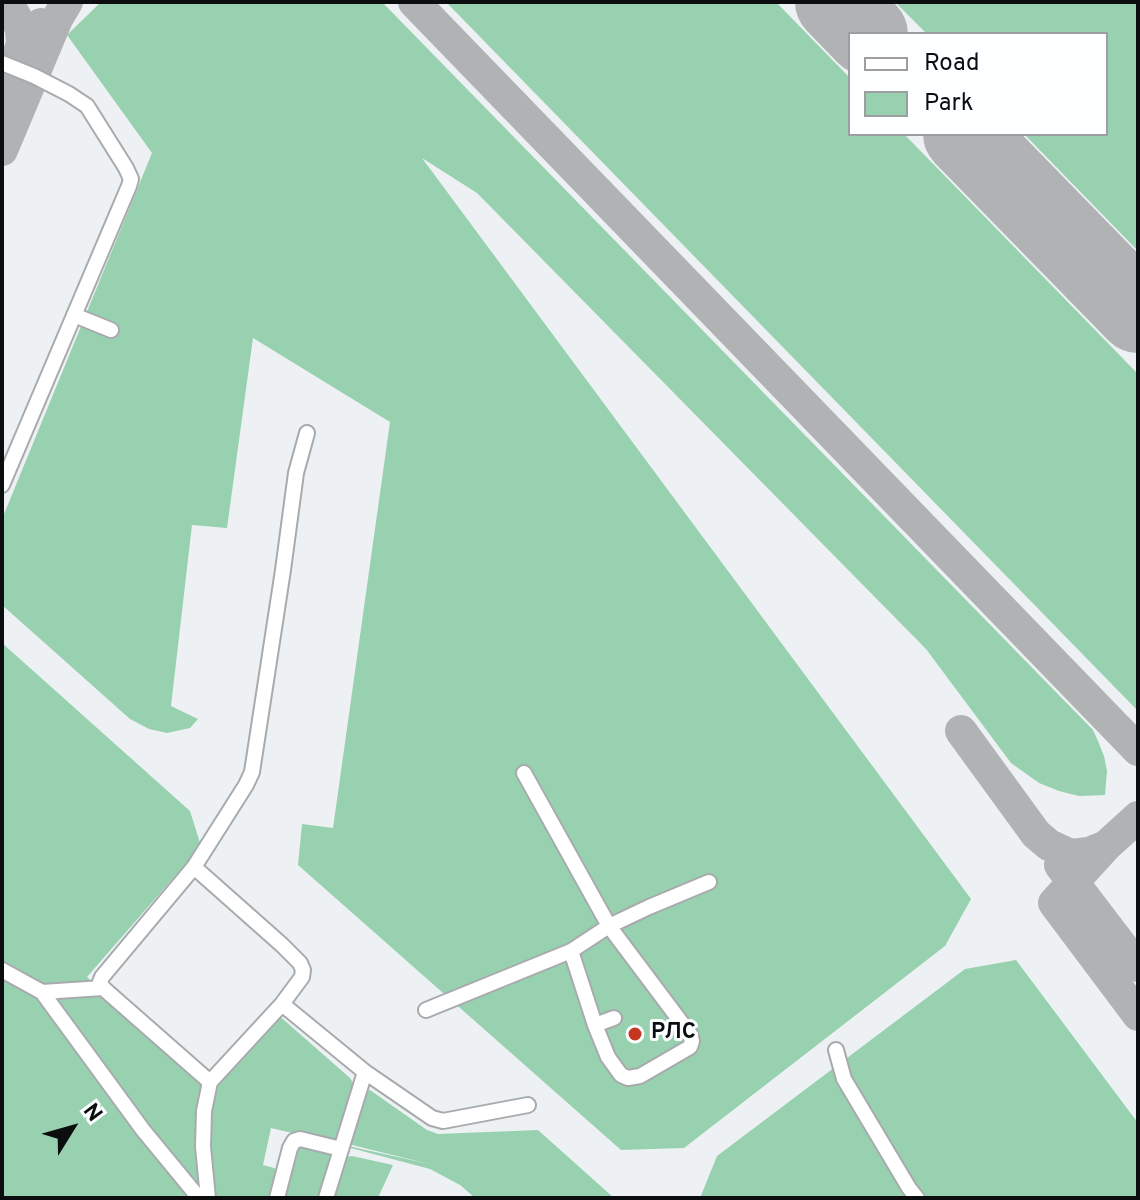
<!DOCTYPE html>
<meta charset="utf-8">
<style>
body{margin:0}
#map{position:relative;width:1140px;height:1200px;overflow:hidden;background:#eef1f3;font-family:Overpass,sans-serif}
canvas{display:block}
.frame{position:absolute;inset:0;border:4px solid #0c0d0e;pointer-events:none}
.legend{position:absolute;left:848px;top:32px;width:260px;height:104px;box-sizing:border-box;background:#fdfeff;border:2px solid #9d9e9f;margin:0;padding:10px 14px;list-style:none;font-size:24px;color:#0c0d0e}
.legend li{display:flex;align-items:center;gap:16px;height:40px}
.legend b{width:40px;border:2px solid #9d9e9f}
.north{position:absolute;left:32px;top:1088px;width:80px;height:80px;-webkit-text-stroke:6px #fdfeff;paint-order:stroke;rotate:53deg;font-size:22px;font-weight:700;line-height:32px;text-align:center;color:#0c0d0e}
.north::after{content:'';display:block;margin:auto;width:28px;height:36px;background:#0c0d0e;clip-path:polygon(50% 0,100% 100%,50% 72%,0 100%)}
</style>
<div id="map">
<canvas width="1140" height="1200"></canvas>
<div class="frame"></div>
<ul class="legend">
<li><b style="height:10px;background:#fff"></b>Road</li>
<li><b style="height:22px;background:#98d1af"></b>Park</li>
</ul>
<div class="north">N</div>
</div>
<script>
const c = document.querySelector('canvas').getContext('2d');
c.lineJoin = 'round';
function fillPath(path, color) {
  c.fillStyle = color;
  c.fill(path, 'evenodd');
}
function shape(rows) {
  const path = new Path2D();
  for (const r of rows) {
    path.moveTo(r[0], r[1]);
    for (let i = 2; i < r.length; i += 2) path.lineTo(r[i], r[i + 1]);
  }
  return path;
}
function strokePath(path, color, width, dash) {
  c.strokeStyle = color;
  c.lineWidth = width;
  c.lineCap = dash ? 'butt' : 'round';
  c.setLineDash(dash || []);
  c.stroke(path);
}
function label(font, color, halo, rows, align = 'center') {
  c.font = font + ' Overpass,sans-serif';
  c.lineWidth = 6;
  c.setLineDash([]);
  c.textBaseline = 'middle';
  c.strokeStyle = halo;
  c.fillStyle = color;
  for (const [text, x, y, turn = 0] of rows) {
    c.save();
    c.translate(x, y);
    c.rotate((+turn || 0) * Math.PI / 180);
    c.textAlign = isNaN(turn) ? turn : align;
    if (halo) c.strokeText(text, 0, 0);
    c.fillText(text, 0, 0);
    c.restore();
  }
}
fillPath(shape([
 [101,2,382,2,1093,730,1098,741,1104,756,1107,771,1105,795,1079,796,1059,791,1039,783,1011,763,926,649,477,193,422,158,971,899,945,946,684,1148,621,1150,298,865,302,824,333,828,390,422,253,338,227,528,192,525,171,706,198,719,190,728,167,733,149,729,130,719,2,605,2,519,152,153,67,35],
 [446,2,776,2,850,78,850,134,904,134,1138,374,1138,711],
 [895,2,1138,2,1138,251,1024,134,1106,134,1106,34,927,34],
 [2,643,190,811,201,846,87,977,209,1084,276,1013,350,1078,353,1083,339,1138,334,1143,271,1128,263,1165,274,1168,277,1171,275,1198,2,1198],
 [1016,960,1138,1123,1138,1198,700,1198,717,1156,965,969],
 [370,1090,427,1130,438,1134,538,1130,614,1198,475,1198,460,1185,430,1169,347,1147,348,1146,429,1164,348,1144,364,1092],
 [297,1145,332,1153,335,1163,324,1198,283,1198],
 [352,1156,393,1165,378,1198,358,1198,353,1196,349,1198,332,1198,345,1157]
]), '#98d1af');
strokePath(shape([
 [7,2,17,19,21,30,22,44,18,55],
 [414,2,1138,750],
 [2,91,18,55,41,24],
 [2,150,57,19,67,2],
 [961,731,1036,834,1049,845,1071,855,1089,853,1106,846],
 [1138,817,1106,846,1054,903,1138,1015],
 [1060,865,1137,966]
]), '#b0b2b4', 32);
strokePath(shape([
 [836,2,867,34],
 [964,134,1138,312]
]), '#b0b2b4', 82);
const minor = shape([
 [2,63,34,76,69,94,87,106,126,168,131,179,129,186,2,485],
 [74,315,111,330],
 [524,773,609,926,649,907,709,882],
 [194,867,246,785,252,772,283,570,296,473,307,433],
 [2,970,42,992,143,1130,199,1198],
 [42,992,103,988,210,1082,282,1004,302,977,303,970,300,963,282,945,194,867,102,977,100,982,103,988],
 [282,1004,365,1072,432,1118,443,1121,528,1105],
 [426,1010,571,951,609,926,690,1034,692,1041,690,1047,640,1076,628,1078,621,1075,608,1057,595,1025,571,951],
 [595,1025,614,1018],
 [836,1050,844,1079,909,1188,917,1198],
 [208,1198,203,1147,204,1111,210,1082],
 [277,1198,290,1148,294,1141,300,1139,341,1149],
 [326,1198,365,1072]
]);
strokePath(minor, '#a8abad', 18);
strokePath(minor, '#fff', 14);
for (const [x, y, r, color] of [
 [635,1034,8,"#c33721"]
]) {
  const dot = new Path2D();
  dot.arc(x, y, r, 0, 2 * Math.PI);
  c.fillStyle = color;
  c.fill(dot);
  strokePath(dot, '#fdfeff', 3);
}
label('bold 22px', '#0c0d0e', '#fdfeff', [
 ["РЛС",651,1034]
], 'left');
</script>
